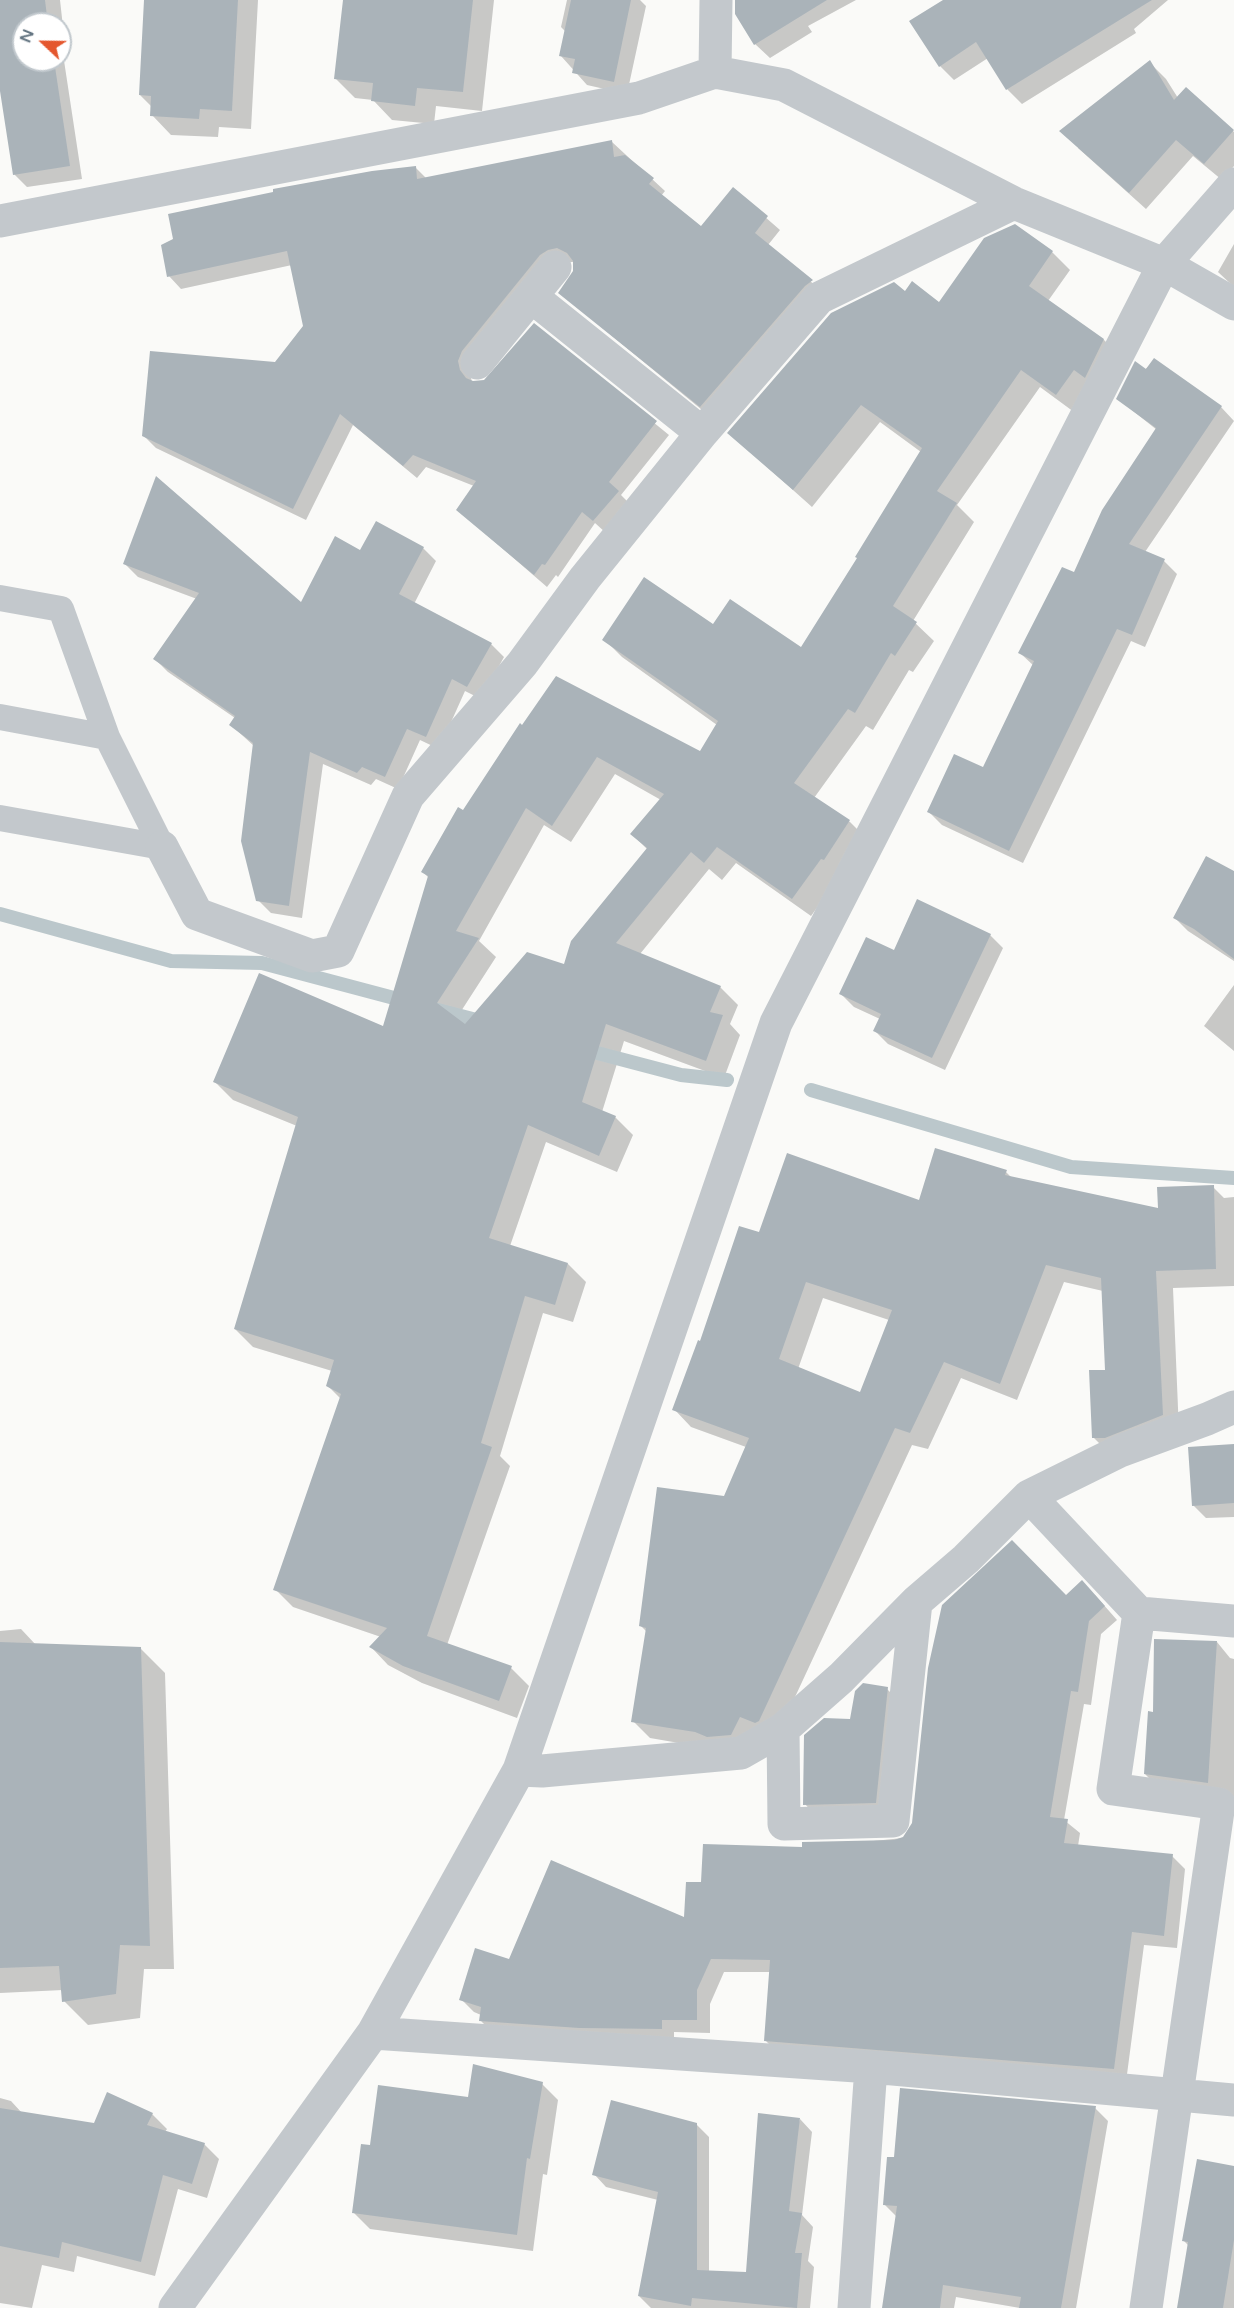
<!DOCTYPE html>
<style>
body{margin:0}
#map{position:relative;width:1234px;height:2308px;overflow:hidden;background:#fafaf8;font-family:"Varela Round",sans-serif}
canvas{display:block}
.north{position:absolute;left:12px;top:12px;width:60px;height:60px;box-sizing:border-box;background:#fff;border:2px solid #c1c8cd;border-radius:50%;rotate:292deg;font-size:16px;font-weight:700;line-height:24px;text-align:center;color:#657683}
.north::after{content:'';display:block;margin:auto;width:21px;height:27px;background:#e4572e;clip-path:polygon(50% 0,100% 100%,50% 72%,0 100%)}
</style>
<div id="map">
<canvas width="1234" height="2308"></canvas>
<div class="north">N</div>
</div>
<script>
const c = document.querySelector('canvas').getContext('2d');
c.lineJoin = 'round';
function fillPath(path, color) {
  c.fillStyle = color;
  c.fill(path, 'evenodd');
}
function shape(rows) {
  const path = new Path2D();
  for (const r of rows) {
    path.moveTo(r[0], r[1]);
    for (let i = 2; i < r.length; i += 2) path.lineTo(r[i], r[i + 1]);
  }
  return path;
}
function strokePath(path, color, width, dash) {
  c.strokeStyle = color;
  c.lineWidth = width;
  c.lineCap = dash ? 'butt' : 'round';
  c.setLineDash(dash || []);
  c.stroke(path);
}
fillPath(shape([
 [0,0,60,0,66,54,63,54,82,179,27,187,14,174,0,81],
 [24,24,60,24,60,60,24,60],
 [146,0,258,0,251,129,219,127,218,137,171,135,152,115,152,107,140,95],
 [344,0,494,0,482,111,436,106,434,124,392,120,373,100,355,98,336,79],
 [567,0,640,0,646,6,627,94,587,85,561,56,566,32,561,27],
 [735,0,856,0,808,26,812,32,770,58,755,44],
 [945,0,1168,0,1134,29,1136,33,1022,104,1007,89,988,58,954,80,940,66],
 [1149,62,1166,79,1178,98,1186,89,1234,132,1234,166,1222,180,1193,156,1146,209,1078,148],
 [612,142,665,191,661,196,701,228,733,189,780,230,768,245,824,293,713,419,560,293,575,271,574,262,561,262,470,374,472,382,485,382,534,325,669,435,621,495,630,504,606,533,595,523,558,577,556,575,547,587,458,510,474,486,426,467,417,478,353,425,306,520,156,448,143,435,275,364,304,326,292,265,181,289,169,276,415,167,427,179],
 [1015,225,1052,252,1070,270,1048,301,1104,340,1122,358,1074,412,1040,387,957,505,974,522,913,621,934,641,913,672,909,670,873,730,866,726,814,798,850,822,867,839,811,916,736,863,722,880,709,869,640,954,720,987,738,1005,730,1024,740,1035,724,1078,624,1041,602,1112,615,1117,633,1135,617,1172,546,1142,510,1246,568,1264,586,1282,573,1322,543,1313,500,1456,510,1466,447,1645,511,1668,529,1686,517,1718,422,1683,388,1665,371,1647,381,1637,293,1607,275,1589,341,1399,328,1386,332,1371,253,1347,235,1329,297,1126,233,1100,215,1082,384,1028,429,878,423,872,520,725,700,753,717,725,622,657,604,639,714,626,802,649,859,558,921,452,880,422,812,507,729,433,905,293,939,304],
 [615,774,661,800,632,834,648,850,565,965,465,1026,456,1019,496,957,479,941,544,825,571,842],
 [1234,244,1234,287,1218,272],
 [1154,360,1221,407,1234,421,1145,552,1164,561,1177,574,1145,647,1131,641,1023,863,942,825,929,812,984,769,1034,666,1020,653,1075,574,1157,430,1118,399],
 [423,548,436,561,414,604,491,644,504,657,481,699,465,691,439,749,420,740,398,789,376,779,371,785,323,764,302,918,271,913,258,900,254,746,231,725,235,718,168,672,155,659,197,599,138,577,125,564,301,604,361,552],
 [1234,872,1234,961,1188,931,1175,918],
 [990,935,1003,948,945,1070,888,1044,875,1031,880,1019,854,1007,841,994,894,952],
 [1234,985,1234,1051,1204,1026],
 [1006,1172,1012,1178,1159,1210,1213,1187,1224,1198,1234,1197,1234,1286,1173,1288,1179,1432,1111,1455,1094,1438,1107,1371,1103,1291,1064,1282,1017,1400,961,1378,928,1449,912,1445,776,1738,714,1749,650,1738,633,1721,647,1632,640,1625,725,1497,746,1447,691,1427,674,1409,701,1343,760,1234,920,1202],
 [823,1298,889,1320,860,1394,798,1369],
 [1234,1446,1234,1517,1206,1518,1193,1505],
 [1095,1595,1117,1620,1101,1634,1091,1705,1084,1704,1064,1820,1080,1833,1078,1846,1172,1856,1185,1869,1177,1948,1144,1945,1126,2082,778,2053,765,2040,771,1972,724,1972,710,2004,710,2033,674,2032,674,2042,494,2034,481,2021,481,2015,474,2012,461,1999,510,1961,686,1920,702,1883,804,1848,903,1838,1066,1597],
 [21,1629,36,1645,140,1648,165,1673,174,1969,144,1969,140,2018,88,2025,64,2001,63,1990,0,1993,0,1631],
 [1217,1642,1230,1658,1234,1659,1234,1797,1158,1787,1145,1774,1154,1713],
 [887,1689,899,1701,887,1814,816,1816,805,1804,851,1720],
 [542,2084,558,2100,547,2175,543,2174,533,2251,370,2229,353,2212,371,2147,469,2099],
 [0,2098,11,2101,22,2113,95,2124,152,2114,167,2129,165,2132,204,2144,219,2159,207,2198,178,2189,155,2276,77,2256,74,2272,42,2265,32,2308,0,2303],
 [1095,2108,1108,2121,1076,2308,1020,2308,956,2297,954,2308,884,2308,897,2217,884,2204],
 [800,2119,812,2132,802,2215,813,2227,808,2261,814,2267,810,2308,651,2308,639,2296,658,2200,606,2187,594,2174,696,2124,709,2137,709,2272,747,2273],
 [1234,2168,1234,2308,1179,2308,1189,2246,1184,2241]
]), '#0003');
strokePath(shape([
 [0,914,171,961,262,963,409,1002],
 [434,1009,488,1023],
 [582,1049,681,1075,727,1080],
 [811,1090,1071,1167,1234,1178]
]), '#bbc7cb', 14);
fillPath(shape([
 [0,0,45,0,48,24,24,24,24,60,54,60,70,166,13,175,0,91],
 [144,0,238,0,232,111,200,109,199,119,150,116,151,96,139,95],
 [343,0,473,0,463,92,417,88,415,106,371,101,373,83,334,79],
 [571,0,631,0,614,82,572,73,575,59,559,56],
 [735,0,827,0,754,45,735,14],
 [943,0,1152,0,1006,90,976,42,939,67,909,21],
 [1150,60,1174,100,1186,87,1234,130,1204,164,1176,140,1129,193,1059,131],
 [612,140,614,157,625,155,654,178,649,184,701,226,733,187,768,216,755,233,813,280,805,286,700,407,558,293,573,271,573,261,567,253,557,248,548,250,540,255,462,351,458,361,460,370,466,378,473,381,484,380,534,323,657,421,609,482,619,491,593,521,582,512,545,565,542,564,534,575,456,510,476,481,413,455,403,466,340,414,293,509,142,436,150,351,275,362,303,326,287,251,167,277,161,245,173,239,168,214,273,192,273,189,372,171,416,166,417,179],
 [1015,224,1053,251,1029,286,1104,339,1085,378,1074,370,1056,395,1021,370,937,491,957,503,893,606,917,622,895,656,891,653,855,713,848,709,794,783,850,820,824,860,821,859,792,899,717,847,704,863,691,852,616,943,721,986,710,1012,723,1015,706,1061,606,1024,582,1102,616,1116,599,1156,528,1125,489,1238,568,1263,555,1305,525,1296,481,1443,492,1447,427,1636,512,1666,499,1701,403,1666,369,1647,387,1628,273,1590,341,1394,326,1386,334,1360,234,1329,298,1117,213,1082,259,973,383,1026,428,876,421,872,458,807,463,810,520,723,522,725,556,676,700,751,718,721,602,640,644,577,713,624,730,599,801,647,857,558,855,557,922,448,861,405,793,490,727,433,831,313,894,282,905,291,912,281,939,302,984,238],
 [597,757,664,794,630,834,647,848,571,941,564,964,527,952,465,1024,437,1003,479,938,456,931,526,808,552,826],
 [1154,358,1222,406,1129,544,1165,559,1132,635,1117,629,1009,851,927,812,954,754,983,767,1034,661,1018,653,1062,567,1074,572,1102,510,1156,428,1116,399,1135,361,1146,369],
 [156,476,301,602,335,536,360,550,376,521,424,547,399,594,492,643,467,687,452,679,426,737,407,729,385,777,362,767,357,773,310,752,289,906,256,901,241,841,253,743,229,725,235,716,153,659,199,593,123,564],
 [1206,856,1234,871,1234,959,1194,929,1173,918],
 [917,899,991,934,932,1058,873,1031,881,1014,839,994,866,937,894,950],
 [935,1148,1007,1170,1005,1175,1158,1208,1157,1187,1214,1185,1216,1269,1156,1271,1163,1415,1105,1438,1092,1438,1089,1370,1105,1370,1101,1278,1046,1265,1000,1384,944,1362,910,1433,895,1428,759,1721,755,1723,740,1717,731,1735,707,1737,695,1732,631,1722,646,1628,639,1626,657,1487,724,1496,749,1438,672,1410,698,1340,700,1341,739,1226,759,1232,787,1153,919,1200],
 [806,1282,892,1310,860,1392,779,1359],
 [1234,1444,1234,1503,1192,1506,1188,1447],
 [1012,1540,1066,1595,1082,1580,1105,1606,1089,1621,1078,1692,1071,1691,1050,1817,1068,1819,1064,1843,1173,1854,1164,1936,1132,1932,1114,2069,764,2041,770,1960,711,1959,697,1990,697,2020,662,2020,662,2029,579,2028,479,2021,481,2007,459,2000,475,1948,509,1959,551,1860,684,1917,686,1882,701,1882,703,1844,802,1847,802,1842,894,1840,903,1837,912,1823,928,1668,942,1605],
 [1154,1639,1217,1641,1208,1783,1144,1774,1148,1711,1153,1712],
 [0,1642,141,1647,150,1946,120,1945,116,1994,62,2002,59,1966,0,1968],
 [863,1683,888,1687,876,1803,803,1805,804,1735,824,1718,850,1719,855,1691],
 [473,2064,543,2082,530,2159,527,2158,517,2235,352,2213,361,2144,370,2145,378,2085,468,2097],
 [900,2088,1096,2106,1061,2308,1019,2308,1021,2297,943,2285,940,2308,882,2308,897,2206,883,2205,887,2157,894,2157],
 [107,2092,153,2113,147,2125,205,2143,192,2184,163,2175,141,2262,62,2242,59,2258,0,2246,0,2108,94,2123],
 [611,2100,697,2123,697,2270,746,2272,758,2113,800,2118,789,2211,802,2213,795,2253,802,2253,797,2308,692,2298,691,2306,638,2296,658,2192,592,2175],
 [1197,2159,1234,2166,1234,2240,1223,2308,1177,2308,1188,2242,1182,2241]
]), '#aab3b9');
strokePath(shape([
 [0,598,61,609,107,737,0,717],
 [0,818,162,847,107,737]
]), '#c3c8cc', 26);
strokePath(shape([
 [715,72,716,0],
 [0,221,639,98,715,72,784,85,1014,203,1164,264,1234,304],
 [532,297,702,433],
 [477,363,555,267],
 [162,847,197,914,312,956,338,951,408,796,522,664,585,578,702,433,819,298,1014,203],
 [1029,1496,1139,1613,1234,1621],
 [1139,1613,1113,1789,1219,1804,1146,2308],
 [783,1729,784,1824,893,1821,916,1602],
 [519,1770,542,1771,741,1753,783,1729,841,1678,916,1602,966,1559,1029,1496,1120,1451,1207,1419,1234,1407],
 [373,2033,871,2067,1234,2100],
 [175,2308,373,2033,519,1770,776,1023,1164,264,1234,184],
 [854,2308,871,2067]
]), '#c3c8cc', 33);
</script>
